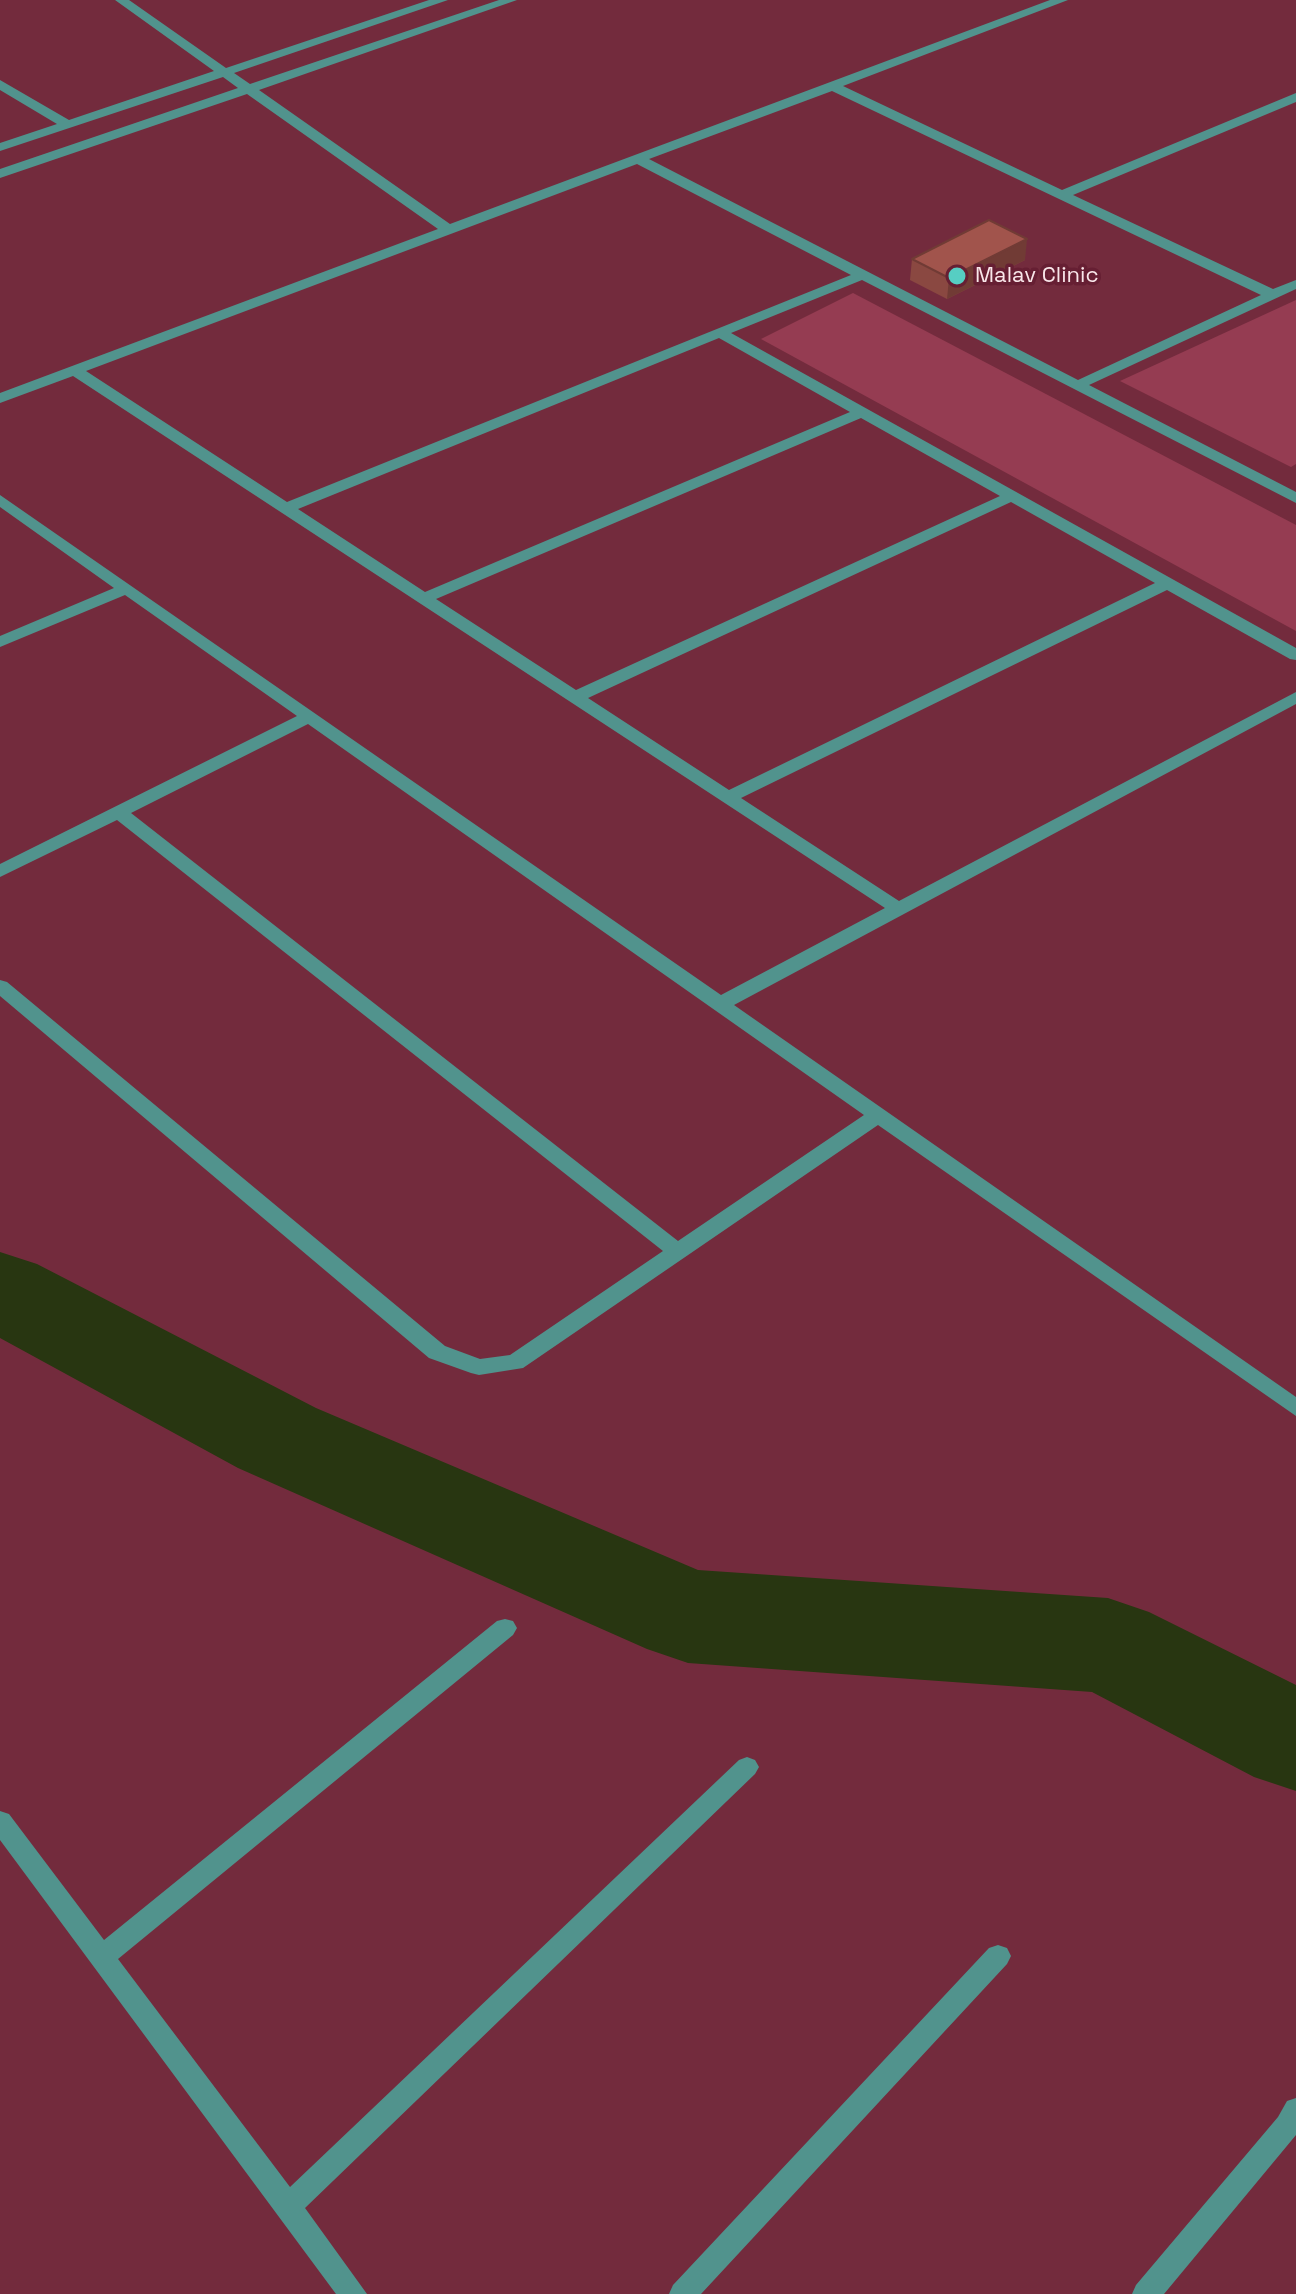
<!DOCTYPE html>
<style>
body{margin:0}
canvas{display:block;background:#732b3d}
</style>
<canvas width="1296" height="2294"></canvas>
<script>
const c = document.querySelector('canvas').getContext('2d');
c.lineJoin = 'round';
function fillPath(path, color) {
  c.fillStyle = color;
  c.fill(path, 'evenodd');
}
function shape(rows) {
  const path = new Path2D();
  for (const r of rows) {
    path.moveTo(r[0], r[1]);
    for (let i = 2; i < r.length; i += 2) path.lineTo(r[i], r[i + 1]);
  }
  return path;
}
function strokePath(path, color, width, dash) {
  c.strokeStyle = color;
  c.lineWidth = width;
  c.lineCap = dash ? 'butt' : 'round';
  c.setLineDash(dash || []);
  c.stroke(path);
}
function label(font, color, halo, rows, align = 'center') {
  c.font = font + ' "Space Grotesk",sans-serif';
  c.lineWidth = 7;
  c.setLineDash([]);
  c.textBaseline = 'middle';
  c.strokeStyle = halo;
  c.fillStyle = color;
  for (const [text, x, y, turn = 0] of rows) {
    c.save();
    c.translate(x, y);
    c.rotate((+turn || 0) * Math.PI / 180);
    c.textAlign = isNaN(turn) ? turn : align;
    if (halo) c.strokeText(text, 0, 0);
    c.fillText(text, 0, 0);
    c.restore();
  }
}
fillPath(shape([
 [853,293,1296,525,1296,631,761,339],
 [1296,300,1296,464,1291,467,1120,381]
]), '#953c52');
fillPath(shape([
 [0,1252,37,1264,316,1408,698,1570,1108,1598,1149,1612,1296,1685,1296,1791,1254,1777,1092,1692,688,1663,647,1649,238,1468,0,1338,0,1252]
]), '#283611');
fillPath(shape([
 [115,0,129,0,226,68,429,0,448,0,234,73,250,84,499,0,517,0,259,90,450,224,1050,0,1068,0,843,86,1062,190,1296,93,1296,102,1073,195,1273,289,1296,280,1296,289,1089,385,1296,492,1296,503,862,280,731,333,1296,648,1296,660,1290,659,1167,590,741,798,899,901,1296,692,1296,704,734,1005,1296,1397,1296,1416,878,1125,523,1368,479,1375,471,1373,429,1358,0,996,0,980,7,982,445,1346,480,1359,510,1355,663,1251,117,820,0,877,0,864,297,716,125,595,0,647,0,636,114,588,0,507,0,495,721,995,885,908,73,376,0,403,0,393,438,229,247,94,0,178,0,169,238,88,223,77,0,151,0,143,57,124,0,90,0,80,69,120,214,71,115,0],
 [832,91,1261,295,1078,380,649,159,832,91],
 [637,164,851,275,287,502,86,371,637,164],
 [719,338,850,412,425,592,298,509,719,338],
 [861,418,1000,496,576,690,436,599,861,418],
 [1011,502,1155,583,729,790,588,698,1011,502],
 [308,724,864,1115,678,1241,131,813,308,724],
 [505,1619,513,1621,517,1628,513,1635,118,1959,290,2187,739,1760,747,1757,755,1760,759,1767,755,1774,305,2208,367,2294,336,2294,0,1840,0,1811,9,1814,104,1940,497,1621,505,1619],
 [998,1945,1007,1948,1011,1956,1007,1964,701,2294,669,2294,673,2285,989,1948,998,1945],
 [1296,2098,1296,2135,1164,2294,1132,2294,1136,2285,1278,2117,1287,2101,1296,2098]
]), '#51938d');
fillPath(shape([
 [912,259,1025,260,947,299,910,280]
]), '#8a4841');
fillPath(shape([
 [1027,239,1025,260,947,299,949,278]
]), '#713b35');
const building = shape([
 [989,220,1027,239,949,278,912,259,989,220]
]);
fillPath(building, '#a1544c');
strokePath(building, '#713b35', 2);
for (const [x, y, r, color] of [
 [957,276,10,"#56cec3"]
]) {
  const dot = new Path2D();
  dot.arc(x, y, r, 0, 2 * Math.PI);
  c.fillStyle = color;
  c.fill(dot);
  strokePath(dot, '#661f33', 3);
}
label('22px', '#f9e7ea', '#661f33', [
 ["Malav Clinic",975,276]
], 'left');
</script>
